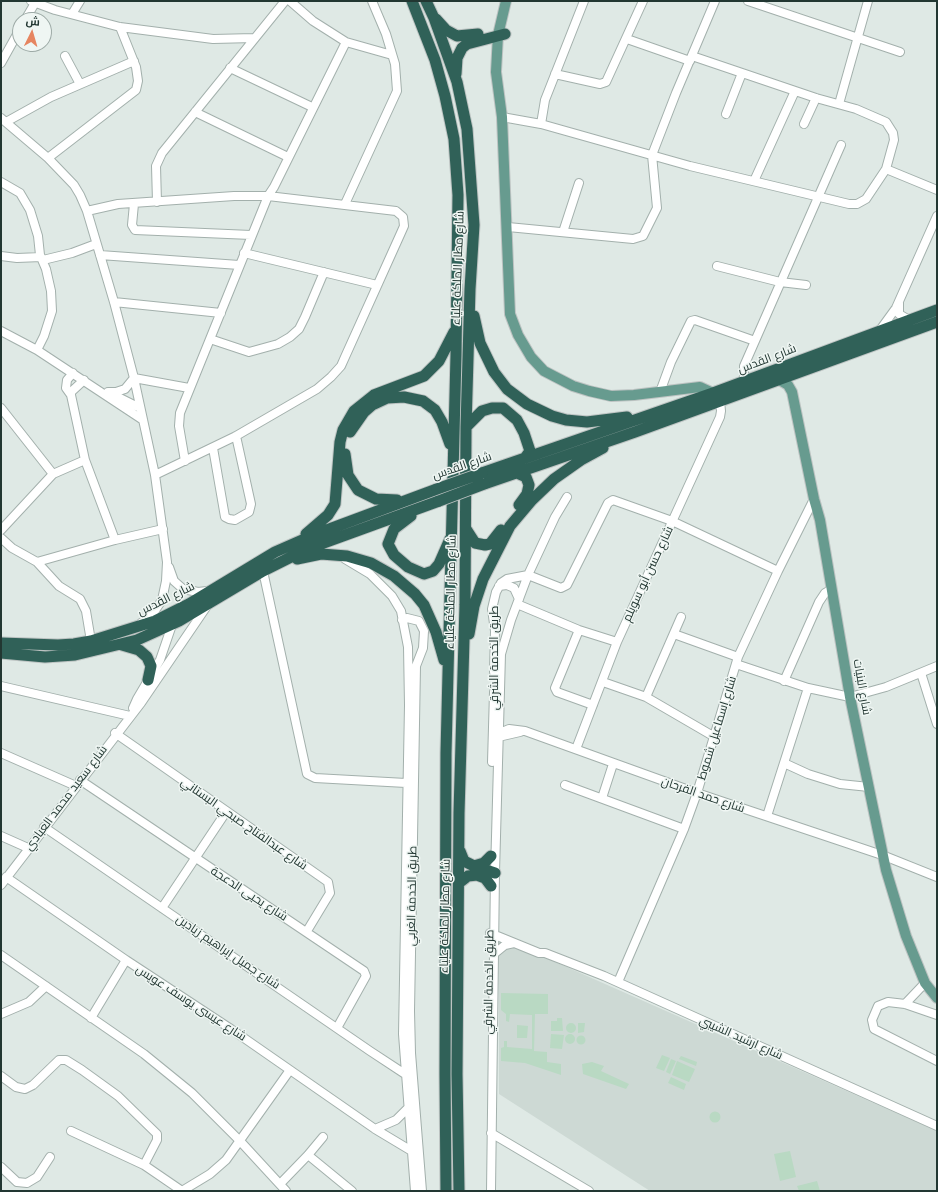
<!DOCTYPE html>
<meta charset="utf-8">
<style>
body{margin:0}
#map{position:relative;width:938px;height:1192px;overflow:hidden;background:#dfe9e5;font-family:Inter,Cairo,sans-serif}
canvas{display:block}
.frame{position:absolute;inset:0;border:2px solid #223732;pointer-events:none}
.north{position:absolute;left:12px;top:12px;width:40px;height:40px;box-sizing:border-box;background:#eff6f3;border:1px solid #9daaa6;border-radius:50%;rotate:5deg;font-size:11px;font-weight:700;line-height:16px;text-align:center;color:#223732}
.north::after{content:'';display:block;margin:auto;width:14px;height:18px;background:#e68560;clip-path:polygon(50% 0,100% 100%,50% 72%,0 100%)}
</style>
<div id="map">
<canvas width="938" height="1192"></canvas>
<div class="frame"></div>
<div class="north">ش</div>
</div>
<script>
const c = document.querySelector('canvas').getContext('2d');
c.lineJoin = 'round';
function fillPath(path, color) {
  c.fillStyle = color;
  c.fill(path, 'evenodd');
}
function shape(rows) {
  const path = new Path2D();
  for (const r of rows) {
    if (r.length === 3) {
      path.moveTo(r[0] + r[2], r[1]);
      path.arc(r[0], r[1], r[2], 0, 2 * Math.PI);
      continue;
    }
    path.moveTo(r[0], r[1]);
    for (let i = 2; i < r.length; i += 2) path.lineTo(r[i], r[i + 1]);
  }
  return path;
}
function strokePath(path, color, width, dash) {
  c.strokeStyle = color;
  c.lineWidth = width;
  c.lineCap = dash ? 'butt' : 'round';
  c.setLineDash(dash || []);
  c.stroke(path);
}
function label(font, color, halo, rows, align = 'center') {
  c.font = font + ' Inter,Cairo,sans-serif';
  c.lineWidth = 3;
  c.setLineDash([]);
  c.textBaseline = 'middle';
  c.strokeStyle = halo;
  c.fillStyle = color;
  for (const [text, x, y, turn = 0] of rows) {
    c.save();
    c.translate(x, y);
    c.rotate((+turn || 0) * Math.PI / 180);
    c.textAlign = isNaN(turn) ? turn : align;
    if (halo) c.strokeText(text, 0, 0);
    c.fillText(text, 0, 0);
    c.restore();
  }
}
fillPath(shape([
 [499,937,937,1131,937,1191,650,1191,499,1094]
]), '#cdd9d4');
fillPath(shape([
 [501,993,548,994,548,1014,535,1014,534,1051,547,1052,547,1062,561,1064,561,1075,525,1063,501,1061,501,1048,504,1047,504,1041,507,1041,507,1047,532,1049,532,1015,510,1014,509,1022,506,1021,506,1014,501,1010],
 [557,1018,562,1018,563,1031,551,1031,551,1021,557,1021],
 [571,1028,5],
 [578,1023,585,1023,584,1032,578,1033],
 [517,1025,528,1026,527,1038,517,1038],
 [551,1034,564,1035,562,1049,550,1048],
 [570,1039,5],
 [581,1040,4.5],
 [662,1055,670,1058,664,1071,656,1068],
 [681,1056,697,1062,696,1066,679,1059],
 [671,1059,676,1061,670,1074,666,1072],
 [677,1061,695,1069,689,1082,672,1075],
 [592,1062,604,1066,601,1071,629,1084,626,1089,583,1074,582,1064],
 [671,1077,686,1084,684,1090,668,1083],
 [715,1117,5.5],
 [790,1151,796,1177,780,1181,774,1154],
 [817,1181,820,1191,799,1191,797,1186]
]), '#b9d9c3');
const minor = shape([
 [31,1,55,10,120,27,213,39,254,38],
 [290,1,313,21,346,42,392,55],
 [748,1,900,52],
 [72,14,80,1],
 [25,20,35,3],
 [627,39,690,61],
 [65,56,80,84],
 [1,63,20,29],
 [230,68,312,107],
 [555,74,600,84,606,82,643,1],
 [839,104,868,1],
 [195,112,288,157],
 [726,114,742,73],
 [502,117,541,124,690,166,849,204,857,204,866,199,886,169,894,140,893,133,886,122,856,109,816,98,692,56],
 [1,118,48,158,74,185,80,195,87,211,114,302,134,378,155,475,167,562,166,581,162,600,152,615,141,623],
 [6,122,51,97,134,61],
 [541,124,545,100,584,1],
 [804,124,816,98],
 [48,158,136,90,138,81,136,67,120,27],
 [886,169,937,190],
 [754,181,795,91],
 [1,182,20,193,30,210,38,236,40,255,46,269,51,291,52,311,44,336,37,350],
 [157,202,156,166,162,153,285,1],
 [134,204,132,225,135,230,251,235],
 [345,204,397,91,395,64,386,34,372,1],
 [87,211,118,204,234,196,268,196,396,211,403,217,404,226,400,235,345,357,341,366,331,377,317,389,236,436,155,475],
 [508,227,633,239,643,236,657,208,652,155,676,93,715,1],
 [563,232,579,183],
 [244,253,377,285],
 [100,255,239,265],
 [1,256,17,258,41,257],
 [43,260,72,253,96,244],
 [717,266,780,282,806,285],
 [114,302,221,313],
 [899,303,899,314,909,320],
 [880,330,896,308,937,216],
 [1,331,37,350,143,420],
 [210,339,268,196,274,187,346,42],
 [73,373,67,380,66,388,71,395,85,460,115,540],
 [744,381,744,366,841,145],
 [108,392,116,392,125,389,134,378,189,388],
 [660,392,671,362,691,321,695,320,755,341],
 [71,395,71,392,84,380],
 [116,396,140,408],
 [1,408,53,474],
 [213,448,225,517,229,519,235,520,249,512,251,504,236,436],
 [185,461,179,426,180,413,210,339,249,352,278,344,290,337,299,329,305,317,324,272],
 [1,530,53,474,85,460],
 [1,538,12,548,37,562,59,586,80,599,86,611,91,641],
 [345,559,370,574,392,596,401,611,408,647,409,705,403,1034,415,1191],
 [37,562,115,540,163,529],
 [169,567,174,581,183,589,198,592,207,591],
 [263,571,307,774,315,778,406,783],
 [528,575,561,588,567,585,608,503,613,500,672,521,778,571],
 [499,586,507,585,514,588,519,599],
 [517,604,579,630,617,642],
 [402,620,407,618,419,621,424,631,423,648,416,666,410,1011,411,1053,422,1191],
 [579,630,555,688,557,692,593,705],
 [674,634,738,657],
 [736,664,808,688,850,697,886,687,937,666],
 [494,672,495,631,492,609,496,592,501,583,507,579,528,575],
 [921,673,937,724],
 [784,681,819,602,825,593,832,589],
 [603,682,646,697,681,617],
 [1,686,130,716],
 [646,697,713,736],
 [133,708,137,699,160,660,172,625],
 [115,733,328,882,330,893,307,931],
 [495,735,509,729,525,731,697,793,882,855,937,877],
 [494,738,520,732],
 [576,749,617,642,720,417,721,411,720,401],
 [1,753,76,786],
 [492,762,494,692],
 [784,763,808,774,840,784,869,787],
 [80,780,364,971,366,976,337,1028],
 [565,785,684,829],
 [602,798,613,764],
 [767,816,808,688],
 [44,827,370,1051,405,1074,409,1073],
 [1,836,28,848],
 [6,877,126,960,231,1029,375,1129,415,1153],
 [1,885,141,703,207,606],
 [162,908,226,812],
 [490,933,539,953,545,953,604,976,937,1126],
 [494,954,505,945,514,943],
 [1,955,144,1054,192,1093,240,1141,286,1191],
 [618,982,684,829,697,793,738,657,778,571,814,499],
 [905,1004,925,983],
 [1,1014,29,1002,46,986],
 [937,1015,905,1004,888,1002,878,1006,872,1020,874,1029,937,1061],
 [91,1018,126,960],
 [1,1076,16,1087,25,1089,33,1085,59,1060,66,1060,82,1070,118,1096,157,1134,157,1140,144,1165],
 [375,1129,396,1120,409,1107],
 [71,1131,144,1165,182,1191],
 [491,1133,589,1191],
 [308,1155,352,1191],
 [1,1167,17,1182,27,1183,37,1177,50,1157],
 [280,1184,308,1155,323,1137],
 [182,1191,210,1174,226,1160,290,1070],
 [491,1191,495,873,501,654,511,620,528,575,555,517,567,497]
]);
const major = shape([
 [506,1,498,35,496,72,502,117,510,314,518,335,531,357,544,371,573,386,589,391,611,396,634,395,700,387,713,393],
 [778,379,788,385,792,392,814,499,820,520,850,697,886,870,906,936,925,983,937,998]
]);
const highway = shape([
 [412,1,435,60,445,96,454,139,458,195,456,355,446,753,445,1074,446,1191],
 [426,1,434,18,457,82,467,129,474,225,470,289,466,427,465,605,459,813,457,1074,459,1191],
 [436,19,446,30,457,36,478,34],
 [456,74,457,58,462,48,467,44,505,34],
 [474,316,480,343,494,372,507,389,527,404,552,416,566,420,587,422,627,417],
 [466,427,482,411,492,408,503,408,517,420,524,433,530,451,525,458],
 [350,432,364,412,372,405,387,398,404,397,423,401,435,410,442,422,450,444],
 [345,454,348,475,358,490,376,499,397,500],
 [482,473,713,393,937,310],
 [517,473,526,477,529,485,527,494,519,505],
 [484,484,635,432,937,322],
 [411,516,394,529,388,544,394,555,408,567,424,574,433,571,439,564,450,539],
 [466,529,475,543,485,545,490,544,501,530],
 [306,534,328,515,335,504,340,442,343,430,354,411,374,395,424,376,439,361,454,332],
 [297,559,321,554,347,556,371,563,394,576,415,594,424,605,436,632,444,660],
 [469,634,474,606,483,579,510,526,532,500,554,479,581,460,603,448],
 [1,643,58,645,74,644,91,641,155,621,189,604,275,552,316,534,437,489],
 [122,645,139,650,147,657,151,666,148,680],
 [1,653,45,657,75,655,137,640,179,621,263,571,307,549,439,501],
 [460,851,464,861,474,866,484,863,491,856],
 [474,866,495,873],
 [459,883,468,876,477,875,485,878,491,886]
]);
strokePath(minor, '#a3b0ac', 10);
strokePath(major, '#bdc3c2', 12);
strokePath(highway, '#bdc3c2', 13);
strokePath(minor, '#fff', 8);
strokePath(major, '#679b8f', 10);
strokePath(highway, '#306158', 11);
const highwayBridge = shape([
 [437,489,482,473],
 [439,501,484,484]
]);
strokePath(highwayBridge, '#bdc3c2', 13, []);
strokePath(highwayBridge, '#306158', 11);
label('12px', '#223732', '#eff6f3', [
 ["شارع مطار الملكة علياء",458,268,-88],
 ["شارع القدس",767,359,-21],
 ["شارع القدس",462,466,-19],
 ["شارع حسن أبو سويلم",648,574,-65],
 ["شارع مطار الملكة علياء",451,592,-89],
 ["شارع القدس",166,599,-26],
 ["طريق الخدمة الشرقي",494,658,-90],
 ["شارع البنيات",862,687,80],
 ["شارع إسماعيل شموط",717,728,-73],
 ["شارع حمد الفرحان",703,795,19],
 ["شارع سعيد محمد العبادي",66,798,-53],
 ["شارع عبدالفتاح صبحي البستاني",244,824,35],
 ["شارع يحيى الدعجة",249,894,33],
 ["طريق الخدمة الغربي",412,896,-89],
 ["شارع مطار الملكة علياء",445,916,-89],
 ["شارع جميل إبراهيم زيادين",228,952,34],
 ["طريق الخدمة الشرقي",489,982,-89],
 ["شارع عيسى يوسف عويس",191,1003,33],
 ["شارع ارشيد الشيبي",741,1038,24]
]);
</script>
